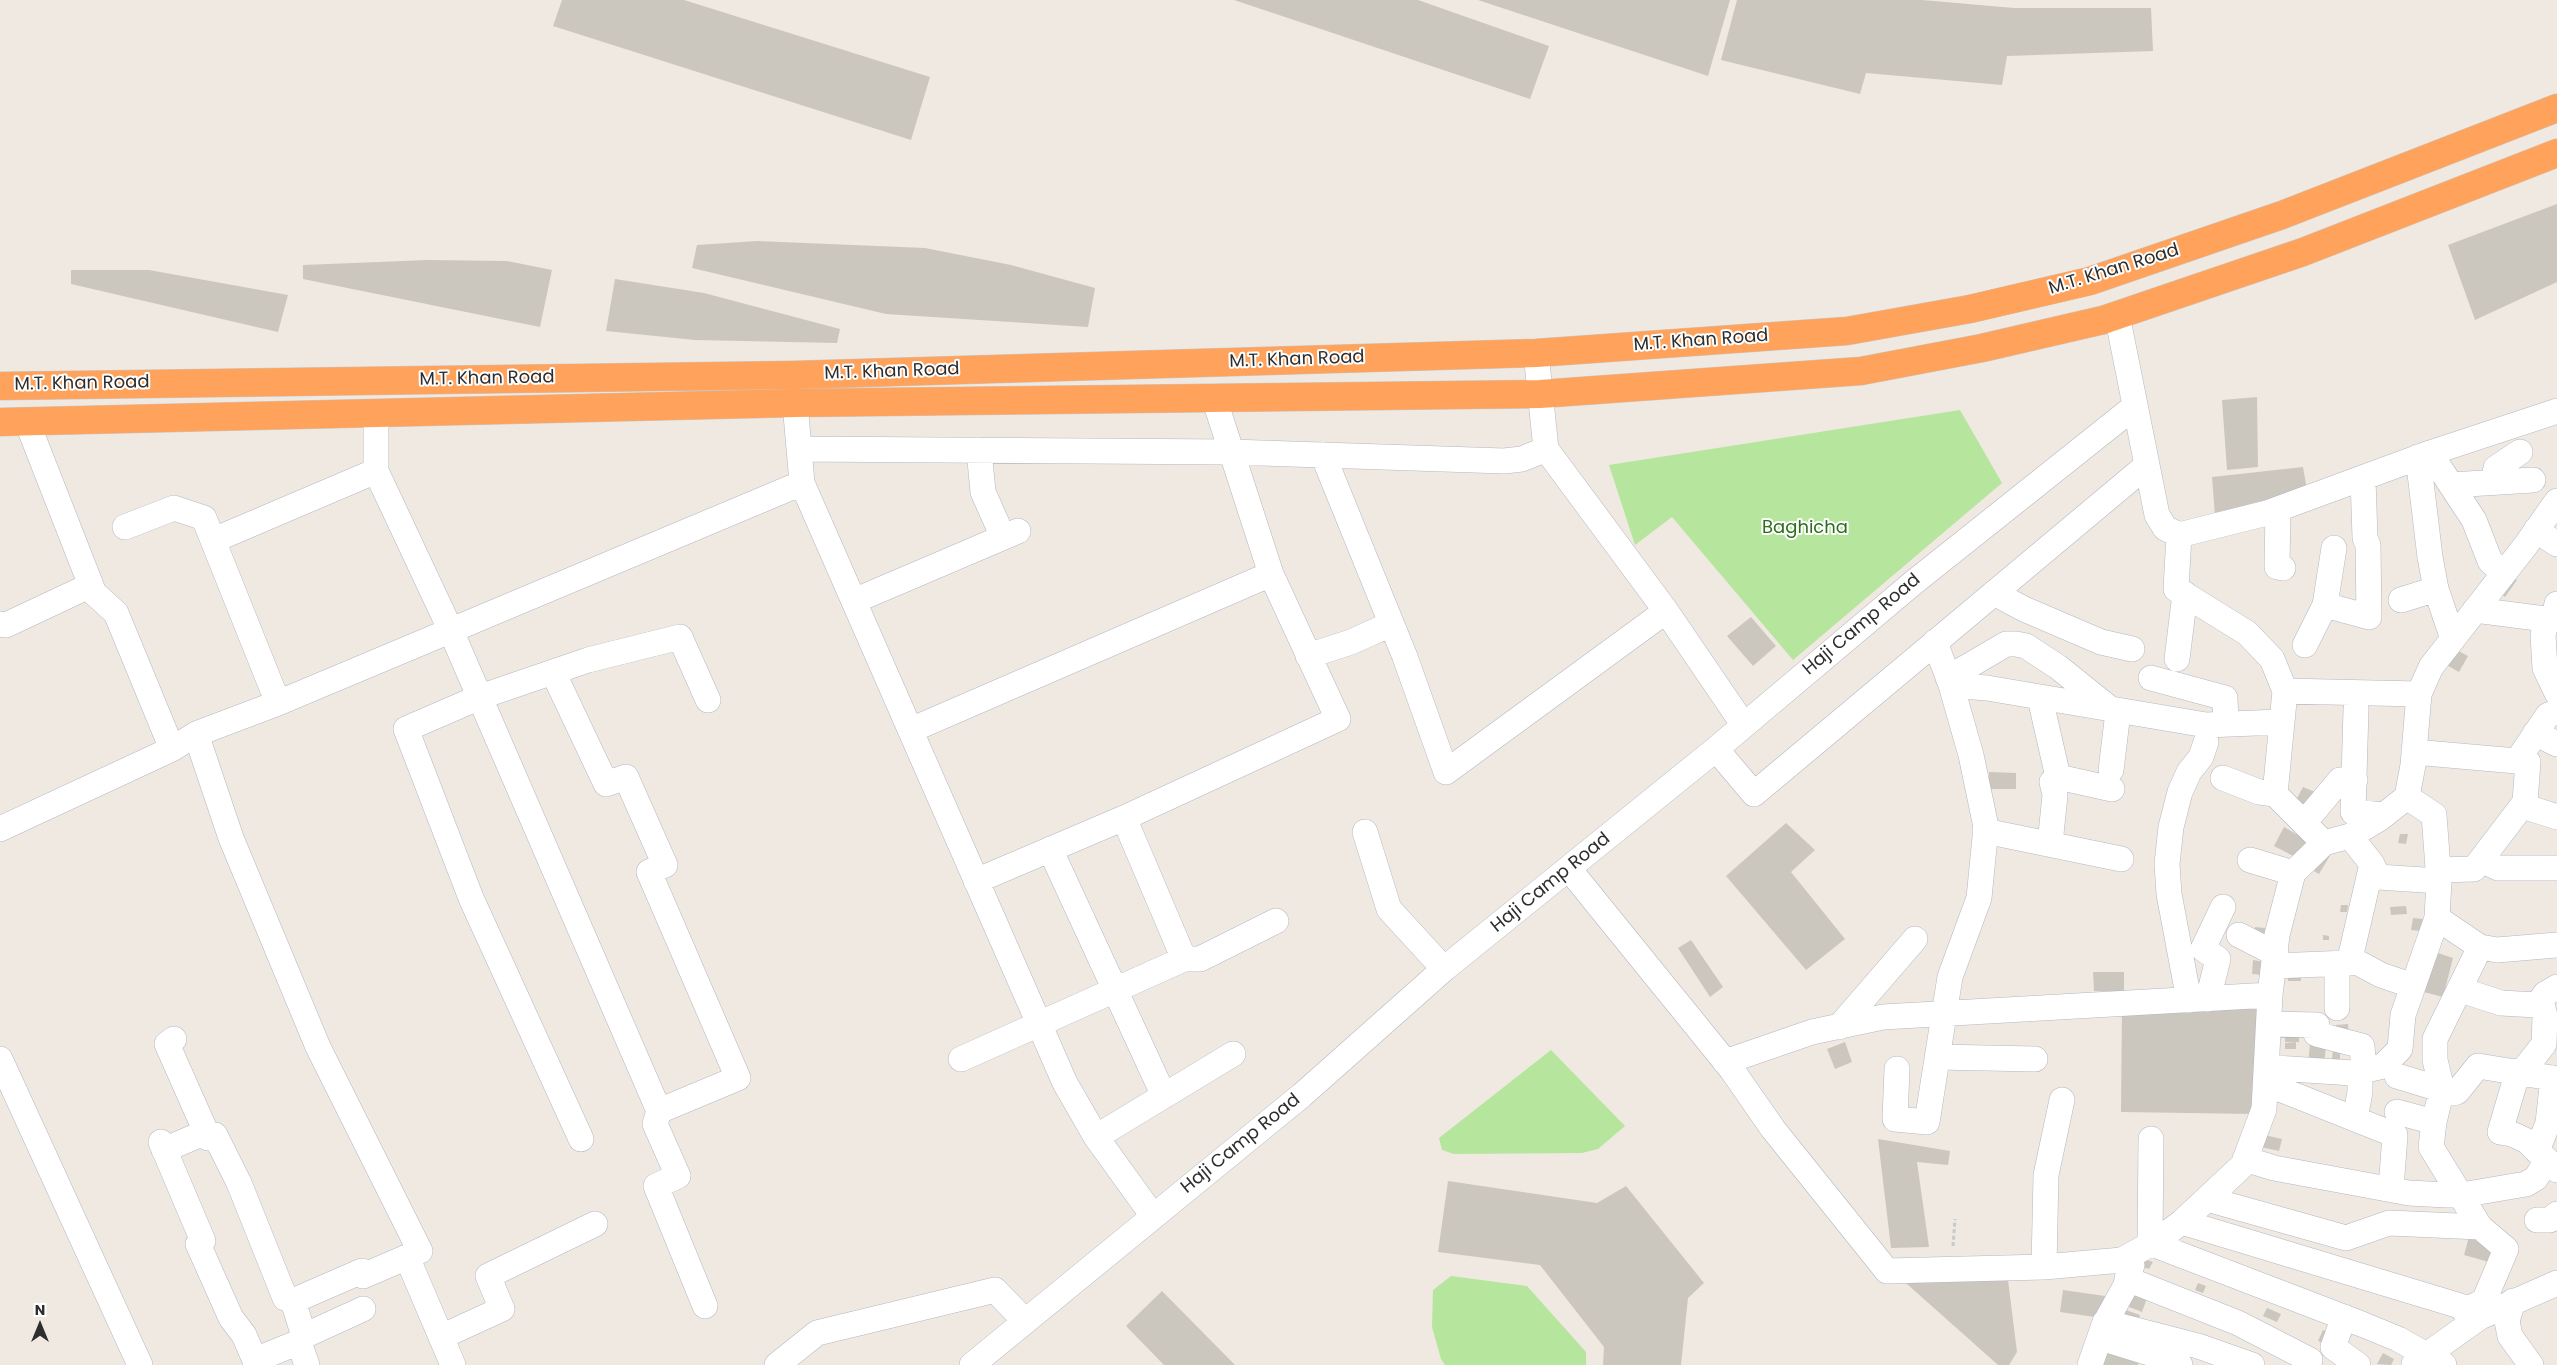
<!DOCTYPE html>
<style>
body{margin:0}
#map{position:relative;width:2557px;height:1365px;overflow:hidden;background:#efe9e1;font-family:Poppins,sans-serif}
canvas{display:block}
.north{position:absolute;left:15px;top:1300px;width:50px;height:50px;-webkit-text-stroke:4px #fff;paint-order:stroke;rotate:0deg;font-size:14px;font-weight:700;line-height:20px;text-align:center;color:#2e2e2e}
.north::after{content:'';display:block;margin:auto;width:18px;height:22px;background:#2e2e2e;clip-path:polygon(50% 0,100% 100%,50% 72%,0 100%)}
</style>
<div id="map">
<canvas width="2557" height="1365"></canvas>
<div class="north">N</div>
</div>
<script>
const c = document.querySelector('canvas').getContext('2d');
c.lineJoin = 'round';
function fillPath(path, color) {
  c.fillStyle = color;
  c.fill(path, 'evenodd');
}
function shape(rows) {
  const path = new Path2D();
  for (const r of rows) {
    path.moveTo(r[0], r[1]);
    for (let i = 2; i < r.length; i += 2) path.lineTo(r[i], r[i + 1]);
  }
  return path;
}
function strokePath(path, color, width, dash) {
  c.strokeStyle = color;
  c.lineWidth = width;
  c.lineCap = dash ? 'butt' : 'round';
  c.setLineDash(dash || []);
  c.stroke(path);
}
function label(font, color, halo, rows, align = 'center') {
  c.font = font + ' Poppins,sans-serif';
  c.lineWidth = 4;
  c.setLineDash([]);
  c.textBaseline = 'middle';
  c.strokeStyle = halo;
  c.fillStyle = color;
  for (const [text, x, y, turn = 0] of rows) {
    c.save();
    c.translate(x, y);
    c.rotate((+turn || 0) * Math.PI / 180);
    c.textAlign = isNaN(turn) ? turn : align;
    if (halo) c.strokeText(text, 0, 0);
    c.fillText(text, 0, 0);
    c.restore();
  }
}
fillPath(shape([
 [1960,410,2002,483,1793,660,1672,517,1635,545,1609,465],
 [1551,1050,1625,1126,1598,1149,1582,1153,1454,1154,1442,1150,1439,1138],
 [1451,1276,1527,1286,1586,1352,1586,1365,1445,1365,1441,1359,1432,1327,1433,1290]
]), '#b6e59e');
fillPath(shape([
 [562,0,684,0,930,77,911,140,553,26],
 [1234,0,1418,0,1549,46,1530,99],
 [1478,0,1730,0,1708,76],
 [1737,0,1922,0,2014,8,2151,8,2153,51,2007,56,2002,85,1866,73,1860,94,1721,60],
 [2557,204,2557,282,2475,320,2448,245],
 [757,241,925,248,1011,265,1095,288,1088,327,886,314,692,268,697,245],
 [428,260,507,261,552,270,540,327,303,279,303,265],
 [71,270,149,270,288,295,278,332,71,284],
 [615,279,704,293,840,329,837,343,695,340,606,331],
 [2257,397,2258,467,2227,470,2222,400],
 [2303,467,2307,490,2215,516,2212,477],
 [2507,573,2517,580,2505,597,2495,590],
 [1751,617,1776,646,1753,666,1727,636],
 [2451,647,2468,656,2459,672,2443,663],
 [1989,772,2016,773,2016,789,1989,789],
 [2303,787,2315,792,2307,809,2295,802],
 [1786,823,1815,850,1791,872,1845,939,1806,970,1726,876],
 [2284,827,2308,841,2299,859,2274,846],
 [2400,834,2408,834,2406,844,2398,843],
 [2324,845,2331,854,2319,874,2304,865],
 [2341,905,2348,905,2347,912,2340,912],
 [2406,906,2407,914,2391,915,2390,907],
 [2413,918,2423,919,2420,931,2411,930],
 [2255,927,2265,928,2264,941,2254,940],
 [2323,935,2329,936,2329,940,2323,940],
 [1691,940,1723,987,1710,997,1678,948],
 [2429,950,2453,958,2443,997,2420,991],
 [2253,960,2264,962,2263,975,2252,974],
 [2093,972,2124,972,2124,991,2094,991],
 [2288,972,2301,972,2301,981,2288,981],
 [2261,1004,2254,1114,2121,1112,2122,1006],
 [2348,1024,2349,1035,2337,1035,2336,1025],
 [2285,1027,2299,1027,2299,1042,2285,1042],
 [1845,1042,1852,1062,1835,1069,1827,1049],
 [2296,1042,2296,1049,2285,1049,2285,1043],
 [2310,1044,2326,1044,2324,1067,2308,1065],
 [2333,1049,2340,1049,2340,1060,2332,1060],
 [2264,1135,2282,1139,2279,1151,2261,1147],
 [1878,1139,1950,1151,1948,1165,1917,1162,1929,1247,1891,1248],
 [1448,1181,1597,1203,1626,1186,1704,1283,1688,1298,1681,1365,1603,1365,1604,1347,1540,1265,1438,1252],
 [2470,1233,2501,1249,2496,1264,2464,1255],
 [2144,1259,2153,1262,2149,1269,2140,1266],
 [2007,1272,2017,1352,2009,1365,1998,1365,1898,1276],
 [2198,1283,2206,1286,2203,1293,2195,1290],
 [2063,1290,2105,1296,2102,1318,2060,1312],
 [1162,1291,1235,1365,1164,1365,1126,1326],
 [2129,1291,2147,1298,2142,1312,2124,1305],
 [2120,1308,2140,1315,2136,1327,2116,1320],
 [2267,1308,2281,1314,2277,1322,2263,1316],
 [2323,1330,2334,1335,2329,1346,2318,1341],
 [2104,1351,2139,1362,2138,1365,2098,1365],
 [2383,1353,2394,1359,2391,1365,2377,1364]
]), '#cbc7bf');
const minor = shape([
 [2117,315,2157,515,2165,528,2179,535,2267,513,2430,453,2557,411],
 [1536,353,1546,449,1666,611,1743,724],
 [795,403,802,483,1065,1083,1096,1137,1153,1216],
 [376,412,376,471,451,631,659,1111,655,1124,678,1176,656,1186,705,1306],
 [27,422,94,593,116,613,172,749],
 [799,449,1231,452,1504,461,1522,459,1546,449],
 [979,450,983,492,1003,537],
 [2430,453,2474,520,2490,561,2503,573],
 [1323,455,1405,657,1446,772,1666,611],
 [2418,457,2430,557,2436,589,2453,639],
 [2493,482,2496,468,2520,452],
 [2451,485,2533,480],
 [2278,509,2277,567,2283,568],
 [125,527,174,508,204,518,278,703],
 [2536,530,2557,544],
 [2179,535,2176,589,2247,633,2272,659,2285,691,2275,794,2324,843],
 [214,540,376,471],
 [1994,593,2024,609,2101,642,2132,649],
 [2401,600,2436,589],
 [854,601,1018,531],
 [2325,605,2369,617,2368,545,2365,538,2363,478],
 [2475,610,2553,620,2557,604],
 [2547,619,2543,635,2545,668,2557,693],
 [0,624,6,625,91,585],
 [2305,645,2325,605,2334,548],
 [1308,656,1351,642,1391,624],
 [2177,659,2185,594],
 [553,672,606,784,626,777,665,865,649,872,738,1078,659,1111],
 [1948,678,2006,644,2016,644,2026,646,2058,667,2109,708],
 [2151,678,2225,698,2226,724],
 [1951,685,1987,688,2206,725,2280,722],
 [2285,691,2419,694],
 [2040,698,2058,777,2112,789],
 [2356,709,2353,812,2384,815],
 [911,730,1271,574,1214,398],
 [2535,733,2557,744],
 [196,734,231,838,318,1047,420,1251],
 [1716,749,1754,794,2146,466],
 [2414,752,2528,762,2525,802,2474,869,2438,870],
 [2517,761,2548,715,2557,712],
 [2111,770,2118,712],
 [2223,778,2259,792,2275,794],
 [2523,806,2557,817],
 [1124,818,1184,959],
 [2304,823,2340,780,2355,780],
 [0,829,172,749,196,734,278,703,802,483],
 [1985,831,2121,859],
 [1365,832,1389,909,1444,969],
 [2050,844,2055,795,2052,782,2058,777],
 [1050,849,1164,1096],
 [2250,860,2293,873],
 [2481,860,2498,868,2557,868],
 [2372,864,2378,877,2439,881,2434,815,2407,797],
 [1569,869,1732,1070,1773,1129,1887,1271,2044,1267,2122,1260,2156,1241,2182,1222,2243,1165,2264,1109,2270,995,2277,935,2293,873,2324,843,2350,836,2379,819,2407,797,2413,765,2419,694,2431,667,2526,545,2557,501],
 [976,881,1124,818,1338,719,1271,574],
 [2437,918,2480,947,2497,950,2557,945],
 [2239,935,2276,954],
 [2351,959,2381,975,2413,986],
 [2337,964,2337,1008],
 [2274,966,2349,963,2372,864,2350,836],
 [2461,990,2501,1003,2537,1005,2545,994,2557,987],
 [2208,999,2218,959,2203,949,2223,907],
 [2189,1000,2169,894,2167,864,2171,827,2180,792,2189,772,2201,757,2206,742],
 [2269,1024,2317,1025,2316,1034,2362,1046,2364,1071],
 [1839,1027,1915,939],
 [174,1039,167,1044,206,1132,208,1138,215,1135,239,1183,285,1298,293,1301,304,1336],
 [1937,1057,2035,1059],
 [0,1059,140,1365],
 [961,1059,1184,959,1200,959,1276,921],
 [1725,1062,1812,1032,1883,1017,2270,995],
 [2268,1065,2275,1068,2353,1073,2383,1066,2400,1049,2403,1015,2437,918,2439,881],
 [1897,1069,1895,1119,1927,1122,1950,977,1979,898,1986,827,1971,755,1951,685,1935,642],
 [2518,1071,2500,1132,2512,1134,2527,1141,2557,1170],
 [2522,1072,2544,1044,2545,1016,2541,1000],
 [2397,1076,2453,1093,2457,1092,2478,1066,2557,1079],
 [2267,1084,2395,1135,2391,1189],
 [2397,1112,2434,1122],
 [2355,1119,2360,1092,2360,1072],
 [1096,1137,1233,1054],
 [581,1139,471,898,406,729,480,697,588,660,680,637,708,700],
 [2151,1139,2150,1243,2364,1325,2398,1339,2444,1365],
 [161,1142,203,1241,198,1244,231,1318,244,1335,257,1365],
 [164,1150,206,1132],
 [2537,1151,2548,1123,2553,1078],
 [2245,1159,2274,1168,2409,1193,2446,1195,2467,1194,2526,1184,2536,1178,2547,1160],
 [2207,1199,2346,1238,2389,1223,2480,1227],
 [2537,1220,2550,1220,2557,1214],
 [2182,1222,2460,1306,2474,1321],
 [2044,1267,2046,1175,2062,1100],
 [2127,1279,2238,1323,2310,1360],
 [293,1301,362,1271,363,1276,407,1257,453,1365],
 [2513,1301,2507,1321,2510,1336,2531,1365],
 [2466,1310,2484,1301,2506,1249,2480,1227,2431,1147,2434,1122,2442,1089,2435,1060,2435,1039,2480,947],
 [2344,1317,2333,1347,2358,1365],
 [2105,1322,2198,1346,2252,1365],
 [441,1337,502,1309,488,1276,595,1224],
 [2101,1338,2172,1360,2180,1365],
 [299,1342,307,1365],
 [255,1360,299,1342,304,1336,363,1309],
 [2414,1364,2480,1317,2557,1283],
 [777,1365,817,1333,995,1290,1025,1321],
 [972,1365,1302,1095,1444,969,1716,749,1913,583,2134,407],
 [2090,1365,2104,1325,2125,1287,2132,1265]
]);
const highway = shape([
 [0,386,793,375,1536,353,1847,331,1970,309,2090,281,2282,215,2557,108],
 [0,422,795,403,1540,394,1861,371,1982,348,2103,320,2303,252,2557,153]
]);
strokePath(minor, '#b4b7c1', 26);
strokePath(highway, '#c9c9c9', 29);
strokePath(shape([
 [1953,1246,1955,1219]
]), '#c9c9c9', 3, [4, 2.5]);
strokePath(minor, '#fff', 25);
strokePath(highway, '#ffa35c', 28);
label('18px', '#2e2e2e', '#fff', [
 ["M.T. Khan Road",2114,270,-17],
 ["M.T. Khan Road",1701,341,-4],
 ["M.T. Khan Road",1297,360,-2],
 ["M.T. Khan Road",892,372,-2],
 ["M.T. Khan Road",487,379,-1],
 ["M.T. Khan Road",82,384,-1],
 ["Haji Camp Road",1862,625,-40],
 ["Haji Camp Road",1551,883,-39],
 ["Haji Camp Road",1241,1144,-39]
]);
label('18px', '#2c6e1b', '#fff', [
 ["Baghicha",1805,528]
]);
</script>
